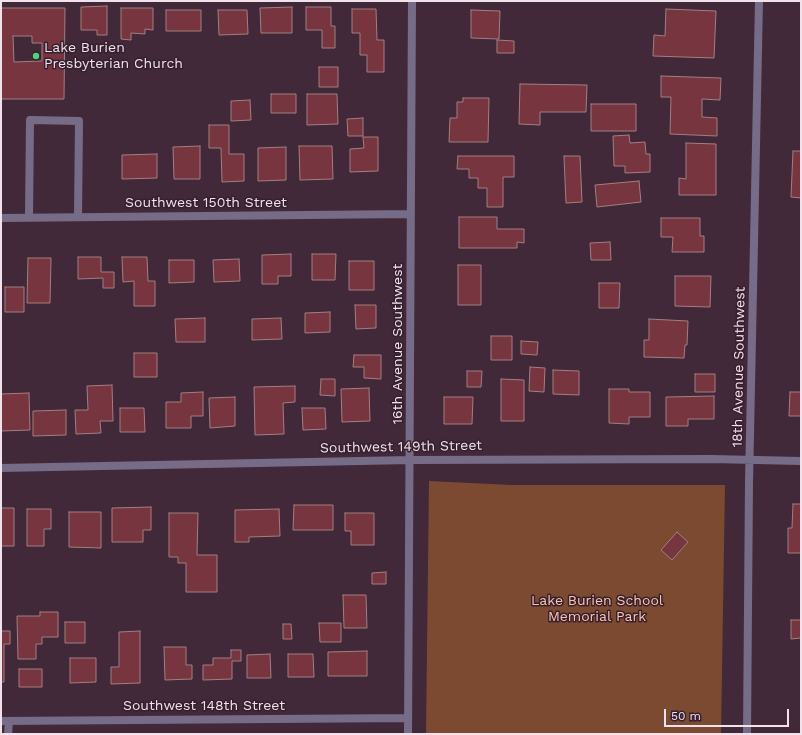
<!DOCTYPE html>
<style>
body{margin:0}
#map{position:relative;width:802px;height:735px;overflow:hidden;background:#41293a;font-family:"Work Sans",sans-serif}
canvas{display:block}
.frame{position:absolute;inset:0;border:2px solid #f2e2ec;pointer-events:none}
.scale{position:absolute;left:664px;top:709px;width:125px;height:18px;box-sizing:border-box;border:2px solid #f2e2ec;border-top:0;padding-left:5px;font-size:12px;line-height:14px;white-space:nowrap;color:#f2e2ec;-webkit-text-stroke:3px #361f2f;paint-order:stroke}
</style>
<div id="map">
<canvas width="802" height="735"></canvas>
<div class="frame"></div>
<div class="scale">50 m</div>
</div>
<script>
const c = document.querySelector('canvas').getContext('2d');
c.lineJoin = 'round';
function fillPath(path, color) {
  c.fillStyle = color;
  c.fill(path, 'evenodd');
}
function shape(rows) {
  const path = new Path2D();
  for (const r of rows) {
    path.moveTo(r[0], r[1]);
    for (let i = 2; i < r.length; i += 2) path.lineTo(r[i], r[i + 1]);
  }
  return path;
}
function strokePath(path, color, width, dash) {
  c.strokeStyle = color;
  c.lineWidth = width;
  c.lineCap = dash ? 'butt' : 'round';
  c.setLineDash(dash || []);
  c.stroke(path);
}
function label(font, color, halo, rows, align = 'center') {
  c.font = font + ' "Work Sans",sans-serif';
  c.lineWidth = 3;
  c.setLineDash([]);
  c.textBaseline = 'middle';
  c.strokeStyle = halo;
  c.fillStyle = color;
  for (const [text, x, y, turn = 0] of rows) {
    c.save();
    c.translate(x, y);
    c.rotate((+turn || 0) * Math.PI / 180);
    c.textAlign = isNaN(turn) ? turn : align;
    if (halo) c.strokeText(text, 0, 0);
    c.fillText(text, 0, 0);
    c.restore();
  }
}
fillPath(shape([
 [429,481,511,485,725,485,721,734,426,734]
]), '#7b4a31');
const building = shape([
 [107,6,107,35,97,35,97,30,81,30,81,7,107,6],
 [292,7,292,33,261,33,260,8,292,7],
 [306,7,331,7,331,26,335,26,335,48,322,48,322,30,306,30,306,7],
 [1,8,65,8,64,99,1,99,1,8],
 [13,36,32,36,32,43,42,43,42,61,14,62,13,36],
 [121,8,153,8,153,30,145,29,145,34,131,33,131,40,121,39,121,8],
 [352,9,376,9,377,40,384,40,384,72,367,72,367,55,360,55,360,33,352,33,352,9],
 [666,9,716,11,714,58,653,56,654,35,665,36,666,9],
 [166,10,201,10,201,31,166,31,166,10],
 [218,10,247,10,248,34,219,35,218,10],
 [471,10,500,11,499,39,471,38,471,10],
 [497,40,514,41,514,53,497,53,497,40],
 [319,67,338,67,338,87,319,87,319,67],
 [661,76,721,78,720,100,702,99,702,117,717,118,717,136,670,134,671,97,661,97,661,76],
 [520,84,587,85,586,112,540,112,540,125,519,124,520,84],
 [271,94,296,94,296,113,271,113,271,94],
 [307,94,337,94,338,124,307,125,307,94],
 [463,98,489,98,488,142,449,142,450,118,457,118,457,102,463,102,463,98],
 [250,100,251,120,231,121,231,101,250,100],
 [591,104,636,104,636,131,591,131,591,104],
 [363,118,363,136,348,136,347,119,363,118],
 [209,125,229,125,229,154,244,154,244,181,222,182,221,148,209,148,209,125],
 [629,135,630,143,645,142,646,154,650,154,650,172,625,173,625,166,614,166,613,136,629,135],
 [363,137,378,137,378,171,350,172,350,149,364,148,363,137],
 [686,143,716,144,716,195,679,195,679,178,686,179,686,143],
 [200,146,200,179,174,179,173,147,200,146],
 [299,146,332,146,333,179,300,180,299,146],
 [286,147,286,180,258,181,258,148,286,147],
 [793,151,801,151,801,198,791,197,793,151],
 [157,154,157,178,122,179,122,155,157,154],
 [458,156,514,156,514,177,503,177,503,207,487,207,487,188,478,188,478,178,469,178,469,169,457,169,458,156],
 [564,156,580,156,582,202,566,203,564,156],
 [639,181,641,202,597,207,595,185,639,181],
 [459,217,497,217,497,229,524,229,524,243,517,242,517,248,459,248,459,217],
 [661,218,700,218,700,236,704,236,704,252,672,252,673,237,661,237,661,218],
 [610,242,611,260,591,260,590,243,610,242],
 [291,254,291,276,278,276,278,284,262,284,262,255,291,254],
 [312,254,336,254,335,280,312,280,312,254],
 [78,257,101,257,101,272,114,272,114,288,103,288,103,278,78,279,78,257],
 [122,257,147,257,148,281,155,281,155,306,134,306,134,281,123,282,122,257],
 [28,258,51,258,50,303,27,303,28,258],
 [239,259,240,281,214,282,213,260,239,259],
 [169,260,194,260,194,282,169,283,169,260],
 [349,261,374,261,374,290,349,290,349,261],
 [458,265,481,265,481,305,458,305,458,265],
 [675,276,711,276,710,307,675,306,675,276],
 [599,283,620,283,619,308,599,308,599,283],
 [5,287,24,287,24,312,5,312,5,287],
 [355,305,376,305,376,328,356,329,355,305],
 [330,312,330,332,305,333,305,313,330,312],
 [205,318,205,342,176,342,175,319,205,318],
 [281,318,282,339,252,340,252,319,281,318],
 [649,319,688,321,687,345,685,345,684,358,644,357,644,340,649,340,649,319],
 [491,336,512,336,512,360,491,360,491,336],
 [521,341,538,342,537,355,521,354,521,341],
 [134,353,157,353,157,377,134,377,134,353],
 [354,355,381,355,381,379,364,378,364,367,353,367,354,355],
 [530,367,545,368,544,392,529,391,530,367],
 [553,370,579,371,579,395,553,394,553,370],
 [467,371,482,371,481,387,467,387,467,371],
 [695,374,715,374,715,392,695,392,695,374],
 [321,379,335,379,335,396,320,395,321,379],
 [501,379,524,380,524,421,501,421,501,379],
 [112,385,113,421,100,421,101,433,76,434,75,410,88,410,87,386,112,385],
 [295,386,295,402,283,403,284,434,255,435,254,387,295,386],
 [369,388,370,421,342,422,341,389,369,388],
 [609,389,629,389,629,392,650,392,650,417,629,417,629,424,609,423,609,389],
 [203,392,203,416,191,416,191,428,166,428,166,402,181,402,181,393,203,392],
 [790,392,801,392,801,416,789,416,790,392],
 [29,393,30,430,1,431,1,394,29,393],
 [714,396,714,419,688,419,688,426,666,426,666,397,714,396],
 [235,397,235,426,210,428,209,398,235,397],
 [444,397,473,397,472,424,444,424,444,397],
 [120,408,144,408,145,432,120,432,120,408],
 [302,408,325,408,326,429,303,430,302,408],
 [66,410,66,435,33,436,33,411,66,410],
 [793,504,801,504,801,553,788,553,788,528,792,528,793,504],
 [294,505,333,505,333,530,293,530,294,505],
 [151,507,151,530,143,530,143,542,112,542,112,508,151,507],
 [1,508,14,508,14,546,1,546,1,508],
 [27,509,51,509,51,529,44,529,44,546,27,546,27,509],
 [279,509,280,536,249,537,249,542,235,542,235,510,279,509],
 [69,512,101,512,101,548,69,547,69,512],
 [169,513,198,513,197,555,217,555,217,592,186,592,186,563,178,563,178,557,169,557,169,513],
 [345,513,374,513,374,545,351,545,351,531,345,531,345,513],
 [677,532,688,542,672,560,661,550,677,532],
 [386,572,386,584,372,584,372,573,386,572],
 [343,595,366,595,367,628,344,628,343,595],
 [40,612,58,612,58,637,42,637,42,644,36,644,36,659,18,659,17,616,40,616,40,612],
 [791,620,801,620,801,638,791,639,791,620],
 [65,622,85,622,85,643,65,643,65,622],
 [319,623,341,623,341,642,320,642,319,623],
 [283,624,291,624,292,639,283,639,283,624],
 [1,631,10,631,10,644,4,644,4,682,1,682,1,631],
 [140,631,140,683,111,684,111,667,119,667,119,632,140,631],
 [164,647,186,647,186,665,192,665,192,679,165,680,164,647],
 [231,650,241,650,241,661,232,661,232,679,203,680,203,665,213,665,213,658,231,658,231,650],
 [367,651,367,676,328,676,328,652,367,651],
 [270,654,271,678,247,678,247,655,270,654],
 [288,654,313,654,314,677,288,677,288,654],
 [70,658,96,658,96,682,70,683,70,658],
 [19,669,42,669,42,687,19,687,19,669]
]);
fillPath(building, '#77353f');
strokePath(building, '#a37f81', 1);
strokePath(shape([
 [29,217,30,120,79,121,78,217],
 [8,734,9,721]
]), '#776c87', 8);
strokePath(shape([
 [1,218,410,214],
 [1,468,411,460,711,459,801,461],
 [1,721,408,718],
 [408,734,412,1],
 [747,734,749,482,759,1]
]), '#776c87', 8);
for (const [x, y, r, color] of [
 [36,56,4,"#47d779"]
]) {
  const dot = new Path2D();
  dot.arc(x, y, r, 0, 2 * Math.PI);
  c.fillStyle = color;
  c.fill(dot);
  strokePath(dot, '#361f2f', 1.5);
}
label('14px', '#f2e2ec', '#361f2f', [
 ["Lake Burien",44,48],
 ["Presbyterian Church",44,64]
], 'left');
label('14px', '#f2e2ec', '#361f2f', [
 ["Southwest 150th Street",206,203],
 ["16th Avenue Southwest",398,344,-90],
 ["18th Avenue Southwest",739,367,-89],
 ["Southwest 149th Street",401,447,-1],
 ["Southwest 148th Street",204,706]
]);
label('14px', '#fdc6aa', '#361f2f', [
 ["Lake Burien School",597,601],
 ["Memorial Park",597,617]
]);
</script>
